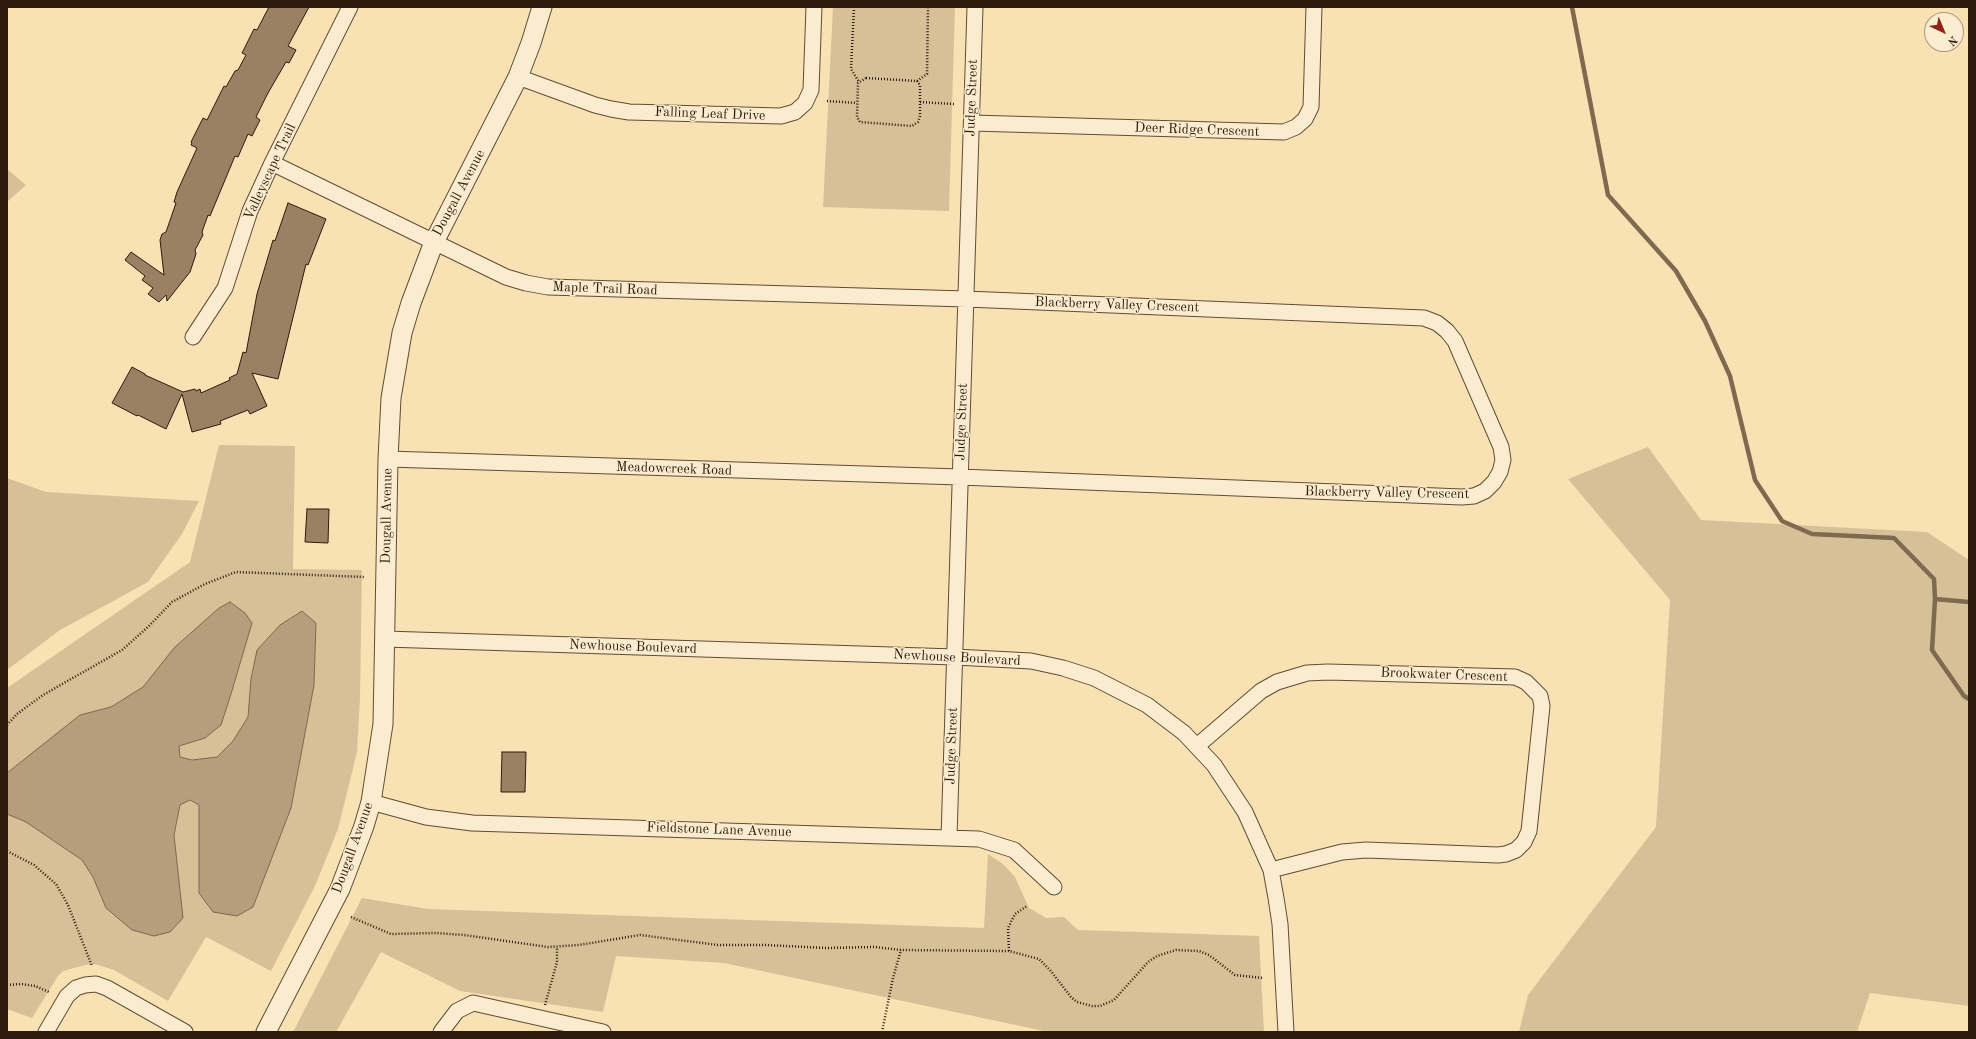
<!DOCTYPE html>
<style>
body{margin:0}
#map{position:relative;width:1976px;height:1039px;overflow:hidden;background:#f8e2b3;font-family:"Old Standard TT",serif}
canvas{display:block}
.frame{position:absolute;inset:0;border:8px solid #2f190d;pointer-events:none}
.north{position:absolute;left:1924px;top:12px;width:40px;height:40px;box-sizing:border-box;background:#faecce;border:1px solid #a99881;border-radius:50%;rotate:136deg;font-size:11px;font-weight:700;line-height:16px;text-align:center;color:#2f190d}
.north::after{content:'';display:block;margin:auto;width:14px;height:18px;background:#8f2418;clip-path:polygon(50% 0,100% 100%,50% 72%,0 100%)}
</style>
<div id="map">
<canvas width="1976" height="1039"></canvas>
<div class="frame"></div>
<div class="north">N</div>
</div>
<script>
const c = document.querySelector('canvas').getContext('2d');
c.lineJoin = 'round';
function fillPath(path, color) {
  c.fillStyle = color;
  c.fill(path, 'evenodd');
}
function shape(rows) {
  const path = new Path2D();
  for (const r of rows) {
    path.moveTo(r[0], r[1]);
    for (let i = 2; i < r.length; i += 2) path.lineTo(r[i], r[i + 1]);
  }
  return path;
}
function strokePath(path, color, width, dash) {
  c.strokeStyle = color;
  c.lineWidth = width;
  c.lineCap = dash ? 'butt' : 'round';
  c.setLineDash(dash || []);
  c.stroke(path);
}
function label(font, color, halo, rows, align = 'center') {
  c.font = font + ' "Old Standard TT",serif';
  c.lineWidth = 3;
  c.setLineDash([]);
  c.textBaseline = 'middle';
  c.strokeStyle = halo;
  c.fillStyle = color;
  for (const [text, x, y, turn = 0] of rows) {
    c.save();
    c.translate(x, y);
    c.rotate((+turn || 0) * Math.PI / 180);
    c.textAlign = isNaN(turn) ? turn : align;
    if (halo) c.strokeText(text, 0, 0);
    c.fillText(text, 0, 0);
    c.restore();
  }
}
fillPath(shape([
 [833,7,955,7,949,211,823,207],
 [7,169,26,185,7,202],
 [219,445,295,446,293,569,362,570,360,698,357,752,338,829,315,886,271,971,206,937,168,1001,114,970,95,964,85,965,63,971,58,976,32,1018,7,1009,7,688,190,562],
 [1648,447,1701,520,1927,532,1969,560,1969,1006,1870,993,1857,1032,1519,1032,1528,995,1656,827,1670,600,1568,479],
 [7,478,46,492,199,501,182,534,148,582,60,630,7,670],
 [988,854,1003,864,1015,877,1029,908,1046,918,1064,917,1078,930,1259,936,1264,1032,1044,1031,724,963,616,956,603,1012,460,991,381,952,336,1032,293,1032,362,898,428,909,984,928]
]), '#d6c097');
const water = shape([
 [230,602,245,613,252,623,231,694,221,725,205,738,179,746,180,757,192,760,217,757,233,741,248,717,251,679,257,650,280,625,302,611,316,623,314,685,291,808,253,907,237,916,213,912,199,893,199,805,190,800,180,805,174,835,183,918,170,932,154,936,132,930,106,908,93,877,82,860,26,822,7,814,7,773,80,715,111,707,143,687,174,648,219,608,230,602]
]);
fillPath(water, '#b49e7b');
strokePath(water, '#7f694f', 1);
strokePath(shape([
 [1572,7,1608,195,1676,271,1705,321,1730,376,1755,480,1782,521,1812,534,1894,538,1934,579,1935,599,1932,650,1964,696,1969,699],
 [1935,599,1969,602]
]), '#7f694f', 4.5);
const building = shape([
 [269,7,309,7,288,46,296,50,289,63,286,62,268,93,256,117,260,120,252,136,248,134,238,157,235,156,210,216,208,215,202,232,203,235,195,250,196,254,190,272,167,301,166,295,159,302,148,294,153,288,142,280,145,276,125,260,131,252,164,275,160,240,162,234,166,232,176,203,174,202,177,192,197,148,191,145,192,143,191,142,203,118,207,120,224,86,226,87,235,71,238,70,246,55,242,53,254,29,257,30,269,7],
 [288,203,326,219,308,265,306,264,278,379,252,373,267,406,250,414,248,410,220,421,221,424,192,432,182,394,166,429,138,415,137,416,112,403,132,367,145,374,145,375,183,392,195,389,196,391,200,389,201,393,230,380,229,378,237,374,243,352,246,353,257,294,273,240,275,241,288,203],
 [307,509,329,509,328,543,305,542,307,509],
 [502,752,526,752,525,792,501,792,502,752]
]);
fillPath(building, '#988263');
strokePath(building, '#2f190d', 1);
const minor = shape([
 [518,77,595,105,611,109,629,112,781,116,795,112,805,103,811,90,814,7],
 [972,123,1284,132,1296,127,1305,119,1311,107,1314,7],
 [272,163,506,277,526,283,548,287,966,299,1424,318,1437,323,1447,331,1455,341,1501,447,1503,460,1500,472,1494,482,1485,491,1474,496,1462,497,960,477,388,459],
 [193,337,225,288,250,211,272,163,350,7],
 [385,639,955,657,1031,661,1063,668,1094,678,1147,705,1184,733,1214,765,1245,812,1271,870,1276,898,1280,924,1286,1032],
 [1197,746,1261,691,1277,682,1307,673,1328,672,1515,677,1526,682,1540,696,1542,706,1529,831,1524,842,1516,850,1506,854,1498,855,1366,850,1342,852,1271,870],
 [371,802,426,817,472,823,979,839,1014,850,1054,887],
 [949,837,975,7],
 [46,1032,67,996,76,988,85,985,96,984,107,988,185,1032],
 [441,1032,457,1011,473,1003,603,1032]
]);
const tertiary = shape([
 [266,1032,340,889,364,826,371,802,383,724,388,459,391,398,402,333,411,303,434,242,518,77,531,43,542,7]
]);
strokePath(minor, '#614b36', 17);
strokePath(tertiary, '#614b36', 21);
strokePath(shape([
 [854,7,851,69,859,82],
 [866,78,917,81,920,85,920,116,918,122,912,126,860,122,857,117,858,83,866,78],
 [917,81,927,74,928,7],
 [827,101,857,103],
 [920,102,954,104],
 [7,725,17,714,43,695,122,650,149,626,172,602,205,584,236,572,364,577],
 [7,851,34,865,56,884,68,905,92,966],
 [351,917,391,934,436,933,464,935,548,947,579,945,640,935,718,945,766,945,826,948,875,947,901,950,1009,951,1039,959,1050,970,1071,997,1077,1002,1092,1006,1100,1006,1114,1000,1148,962,1157,956,1176,950,1199,951,1209,955,1235,975,1263,978],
 [1009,951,1008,928,1015,914,1027,906],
 [7,985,21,984,35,986,49,992],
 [545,1005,557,962,557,947],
 [882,1032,893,978,901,950]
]), '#2f190d', 2.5, [1, 2]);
strokePath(minor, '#faecce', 15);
strokePath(tertiary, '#faecce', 19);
label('14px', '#2f190d', '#faecce', [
 ["Judge Street",972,98,-88],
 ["Falling Leaf Drive",710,114,2],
 ["Deer Ridge Crescent",1197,130,2],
 ["Valleyscape Trail",270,172,-65],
 ["Dougall Avenue",459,193,-62],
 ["Maple Trail Road",605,289,2],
 ["Blackberry Valley Crescent",1117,305,2],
 ["Judge Street",962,422,-88],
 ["Meadowcreek Road",674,469,2],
 ["Blackberry Valley Crescent",1387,493,1],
 ["Dougall Avenue",387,516,-89],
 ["Newhouse Boulevard",633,647,2],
 ["Newhouse Boulevard",957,658,3],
 ["Brookwater Crescent",1444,675,2],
 ["Judge Street",952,746,-88],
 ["Fieldstone Lane Avenue",719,830,2],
 ["Dougall Avenue",353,848,-70]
]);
</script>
